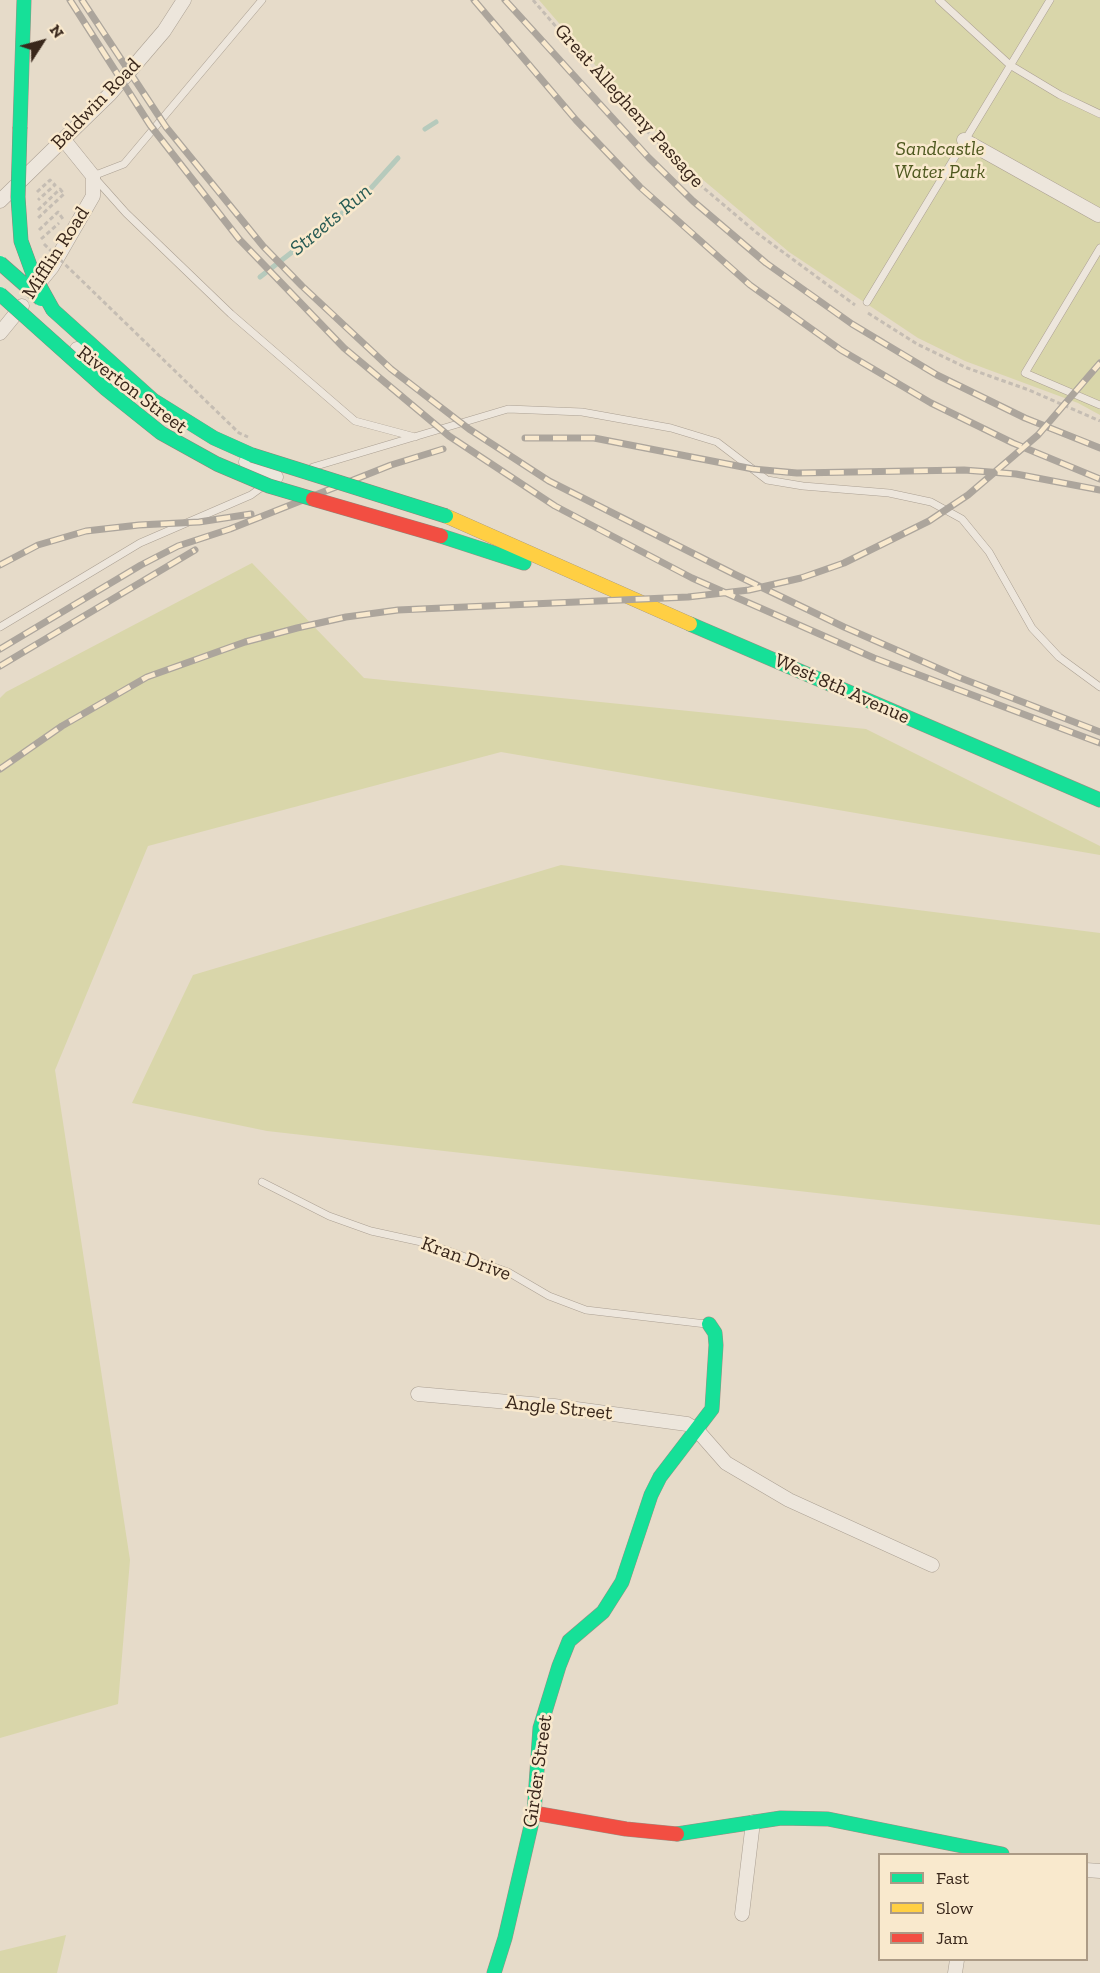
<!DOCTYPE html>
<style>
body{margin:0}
#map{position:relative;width:1100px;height:1973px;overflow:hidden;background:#e6dbc9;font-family:"Zilla Slab",serif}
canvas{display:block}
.legend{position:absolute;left:878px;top:1853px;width:210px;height:108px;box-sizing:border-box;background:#f9e9cd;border:2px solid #ac9b86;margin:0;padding:8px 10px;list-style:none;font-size:18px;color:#39271b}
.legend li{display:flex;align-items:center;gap:12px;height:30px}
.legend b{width:30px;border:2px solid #ac9b86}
.north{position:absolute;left:12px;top:12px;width:60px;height:60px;-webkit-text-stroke:4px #f9e9cd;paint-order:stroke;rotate:54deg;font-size:16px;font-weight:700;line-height:24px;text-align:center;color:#39271b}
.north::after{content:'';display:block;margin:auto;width:21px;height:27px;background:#39271b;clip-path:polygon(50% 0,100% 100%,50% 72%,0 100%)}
</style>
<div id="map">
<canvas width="1100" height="1973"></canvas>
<ul class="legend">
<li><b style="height:8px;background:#16e098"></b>Fast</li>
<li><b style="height:8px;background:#ffcf43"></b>Slow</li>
<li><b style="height:8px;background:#f24e42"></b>Jam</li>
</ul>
<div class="north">N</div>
</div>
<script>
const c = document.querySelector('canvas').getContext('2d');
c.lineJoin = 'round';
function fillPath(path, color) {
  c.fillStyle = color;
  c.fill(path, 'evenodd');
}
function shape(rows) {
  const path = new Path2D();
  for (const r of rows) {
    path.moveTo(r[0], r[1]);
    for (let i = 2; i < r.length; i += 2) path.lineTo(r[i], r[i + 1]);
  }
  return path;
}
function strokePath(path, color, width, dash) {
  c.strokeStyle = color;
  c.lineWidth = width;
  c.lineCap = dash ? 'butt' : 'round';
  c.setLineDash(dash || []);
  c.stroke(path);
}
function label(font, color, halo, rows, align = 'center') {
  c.font = font + ' "Zilla Slab",serif';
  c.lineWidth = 5;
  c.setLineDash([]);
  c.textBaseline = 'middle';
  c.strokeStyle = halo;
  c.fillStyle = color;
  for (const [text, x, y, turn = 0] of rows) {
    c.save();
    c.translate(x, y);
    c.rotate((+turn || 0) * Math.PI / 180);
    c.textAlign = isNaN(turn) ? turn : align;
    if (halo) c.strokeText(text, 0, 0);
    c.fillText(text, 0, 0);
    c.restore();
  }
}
fillPath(shape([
 [539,0,1100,0,1100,415,1078,403,965,361,918,338,789,252,696,174,614,87],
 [252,563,364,678,866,729,1100,846,1100,855,501,752,148,846,55,1070,130,1560,118,1704,0,1738,0,698,6,692],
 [561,865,1100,933,1100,1225,267,1131,132,1103,193,975],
 [66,1935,57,1973,0,1973,0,1951]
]), '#d9d6aa');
strokePath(shape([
 [425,129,436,122],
 [260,277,363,197,398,158]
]), '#b6cabc', 5);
const lane = shape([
 [262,0,124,164,93,176,126,213,231,314,355,421,415,437],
 [939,0,1010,65,1060,95,1100,114],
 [1100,248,1025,373,1100,405],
 [867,302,1050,0],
 [313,467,508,409,582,412,671,428,717,442,767,480,803,486,889,493,931,502,962,519,989,552,1032,628,1059,657,1100,687],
 [0,627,140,543,251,495,262,487],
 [262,1182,329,1216,371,1231,426,1243,508,1272,549,1296,586,1310,706,1324]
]);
const street = shape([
 [964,140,1098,215],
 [0,201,110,94,164,31,184,0],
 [35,288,52,267,93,196,93,176,64,140],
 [0,333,22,306],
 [77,349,118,383],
 [246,462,276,477],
 [418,1394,554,1406,687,1424,697,1430,726,1463,789,1500,932,1565],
 [1086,1870,1100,1871],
 [742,1914,753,1822],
 [955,1973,957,1960]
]);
const fast = shape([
 [20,127,24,0],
 [53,310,153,400,214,438,252,455],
 [441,536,524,563],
 [690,624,1100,800],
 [677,1834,781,1818,828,1819,1002,1854],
 [494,1973,505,1938,534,1813,540,1728,559,1666,569,1641,603,1612,622,1582,651,1495,660,1477,712,1409,716,1345,715,1333,709,1324]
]);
const slow = shape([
 [446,516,690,624]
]);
const jam = shape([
 [534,1813,626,1829,677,1834]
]);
strokePath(lane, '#aba093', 8);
strokePath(street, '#aba093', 15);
strokePath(fast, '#9a8f83', 15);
strokePath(slow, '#9a8f83', 15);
strokePath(jam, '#9a8f83', 15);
strokePath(shape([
 [533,0,640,124,699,184,757,233,855,305],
 [37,192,50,180,55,185,38,200],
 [38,210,60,189,64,194,38,218],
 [39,230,58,212,63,219],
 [41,239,59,223],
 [868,313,917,344,967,368,1029,390,1100,421]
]), '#c5bdb3', 3, [4.5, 3]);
strokePath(lane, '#ede6dc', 7);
strokePath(street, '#ede6dc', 14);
strokePath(fast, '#16e098', 14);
strokePath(slow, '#ffcf43', 14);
strokePath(jam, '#f24e42', 14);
const rail = shape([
 [70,0,150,125,239,239,344,348,449,436,555,506,692,578,874,658,1100,743],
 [82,0,166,127,263,246,302,286,391,369,469,429,549,481,734,574,844,627,958,677,1100,732],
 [474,0,576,120,640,187,750,285,841,350,931,403,1013,443,1100,479],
 [505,0,649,158,693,201,766,263,852,324,937,375,1025,418,1100,448],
 [525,438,594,438,753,469,797,473,964,470,1016,474,1100,490],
 [0,565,38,545,86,531,139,525,199,522,251,514],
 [0,649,141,565,178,546,230,529,391,465,443,449],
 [0,666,195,550],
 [0,769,62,726,147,677,245,642,297,628,346,617,398,610,688,597,749,590,801,578,844,563,929,521,968,495,1038,435,1100,363]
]);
strokePath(rail, '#aca59c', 7);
strokePath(rail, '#f9e9cd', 4.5, [14]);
const fastBridge = shape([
 [20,127,18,197,21,241,33,274,53,310],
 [0,263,41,299],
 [0,294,106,389,161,433,217,464,269,486,313,499],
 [252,455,446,516]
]);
const jamBridge = shape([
 [313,499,441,536]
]);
strokePath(fastBridge, '#908579', 15, []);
strokePath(jamBridge, '#908579', 15, []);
strokePath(shape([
 [44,244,239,433,248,437]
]), '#c5bdb3', 3, [4.5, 3]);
strokePath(fastBridge, '#16e098', 14);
strokePath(jamBridge, '#f24e42', 14);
label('20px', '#39271b', '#f9e9cd', [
 ["Baldwin Road",96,104,-46],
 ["Great Allegheny Passage",629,106,48],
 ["Mifflin Road",56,253,-57],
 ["Riverton Street",132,390,37],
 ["West 8th Avenue",842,689,24],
 ["Kran Drive",466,1259,20],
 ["Angle Street",559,1408,6],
 ["Girder Street",538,1771,-82]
]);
label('italic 20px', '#4e581f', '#f9e9cd', [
 ["Sandcastle",940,149],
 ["Water Park",940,172]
]);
label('italic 21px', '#285b54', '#f9e9cd', [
 ["Streets Run",331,220,-40]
]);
</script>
